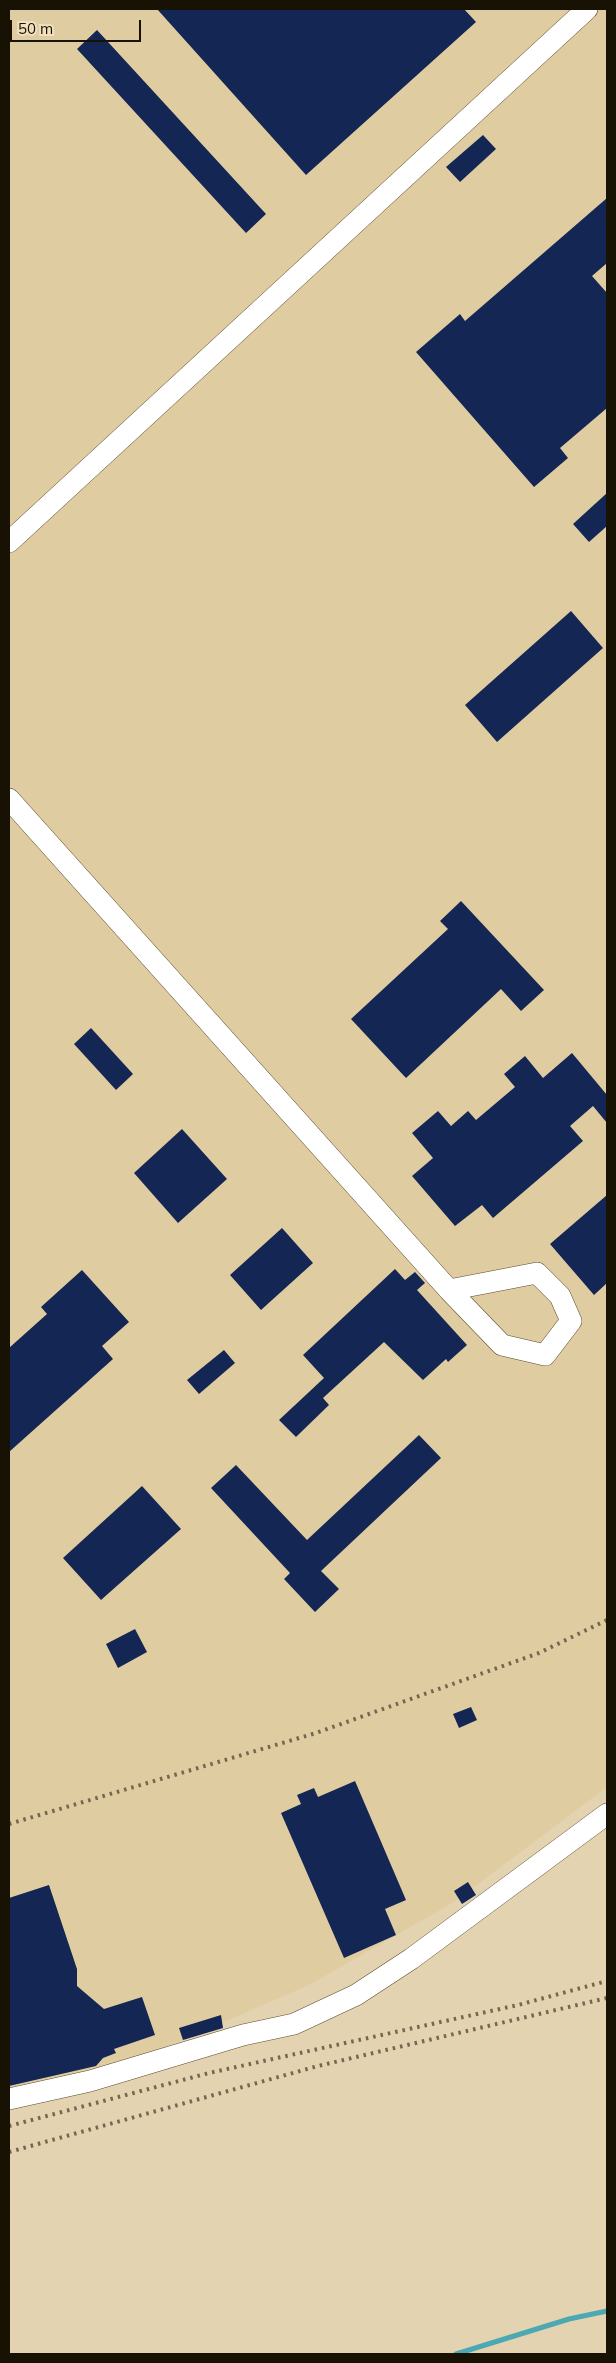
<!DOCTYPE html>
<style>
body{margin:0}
#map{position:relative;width:616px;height:2363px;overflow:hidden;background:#e4d3b0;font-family:Mulish,sans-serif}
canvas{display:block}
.frame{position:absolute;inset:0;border:10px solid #181205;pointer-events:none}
.scale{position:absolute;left:10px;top:20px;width:131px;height:22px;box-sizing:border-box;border:2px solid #181205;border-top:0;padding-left:6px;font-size:15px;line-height:18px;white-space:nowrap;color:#181205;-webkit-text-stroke:4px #f1e0bd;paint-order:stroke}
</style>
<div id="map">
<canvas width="616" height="2363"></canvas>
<div class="frame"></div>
<div class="scale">50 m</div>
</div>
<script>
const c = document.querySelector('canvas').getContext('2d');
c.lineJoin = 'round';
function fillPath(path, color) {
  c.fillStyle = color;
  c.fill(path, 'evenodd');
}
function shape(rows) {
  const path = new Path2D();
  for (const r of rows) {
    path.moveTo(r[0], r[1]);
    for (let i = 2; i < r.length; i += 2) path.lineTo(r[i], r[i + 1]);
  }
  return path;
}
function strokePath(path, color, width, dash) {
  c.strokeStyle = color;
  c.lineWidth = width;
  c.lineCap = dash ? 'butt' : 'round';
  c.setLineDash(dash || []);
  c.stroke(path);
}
fillPath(shape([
 [9,9,607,9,607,1787,454,1902,309,1985,90,2080,9,2103]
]), '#e0cca1');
strokePath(shape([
 [456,2354,569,2319,607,2311]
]), '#4ca8b2', 5);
fillPath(shape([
 [157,9,464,9,476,22,306,175],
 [97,30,266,214,246,233,77,49],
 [483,135,496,149,460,182,446,167],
 [607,198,607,263,592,276,607,293,607,408,560,448,568,458,534,487,416,352,460,314,465,321],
 [607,493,607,526,589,542,573,524],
 [571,611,603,648,497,742,465,705],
 [461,901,544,990,521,1011,501,989,406,1078,351,1019,448,929,440,921],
 [91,1028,133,1074,116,1090,74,1044],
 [572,1053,607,1095,607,1123,593,1106,570,1126,583,1141,493,1218,482,1205,455,1226,412,1176,433,1158,412,1133,438,1111,451,1126,468,1111,476,1120,515,1087,504,1074,525,1056,543,1078],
 [182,1129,227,1179,178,1223,134,1173],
 [607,1195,607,1283,594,1295,550,1244],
 [282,1228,313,1263,261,1310,230,1275],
 [395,1269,405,1280,415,1272,425,1283,417,1290,467,1345,448,1362,446,1359,423,1380,384,1342,323,1398,329,1405,296,1437,279,1420,324,1378,303,1355],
 [82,1270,129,1322,102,1346,113,1359,9,1452,9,1348,47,1314,41,1307],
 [224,1350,235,1363,199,1394,187,1380],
 [419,1435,441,1458,321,1571,339,1589,315,1612,284,1579,290,1573,211,1488,236,1465,307,1540],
 [142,1486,181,1529,101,1600,63,1558],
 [135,1629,147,1652,118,1668,106,1644],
 [471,1707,477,1720,459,1728,453,1714],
 [355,1781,406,1900,385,1909,396,1935,344,1958,281,1813,301,1804,297,1795,314,1788,318,1797],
 [468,1882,476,1895,462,1904,454,1891],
 [49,1885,77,1969,77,1986,104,2009,142,1997,155,2035,114,2049,116,2053,103,2058,96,2066,9,2086,9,1898],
 [221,2015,223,2028,183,2040,179,2028]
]), '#142654');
const minor = shape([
 [9,542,587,9],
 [9,799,449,1290,502,1345,545,1355,571,1321,560,1296,537,1273,449,1290],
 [9,2099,90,2081,243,2035,294,2024,356,1995,411,1959,607,1814]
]);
strokePath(minor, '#5b4c2d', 22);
strokePath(minor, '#fff', 21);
strokePath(shape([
 [9,1824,316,1733,539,1653,607,1620],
 [9,2126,209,2073,518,2005,607,1981],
 [9,2152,318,2066,607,1998]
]), '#726750', 4, [2.5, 5]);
</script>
